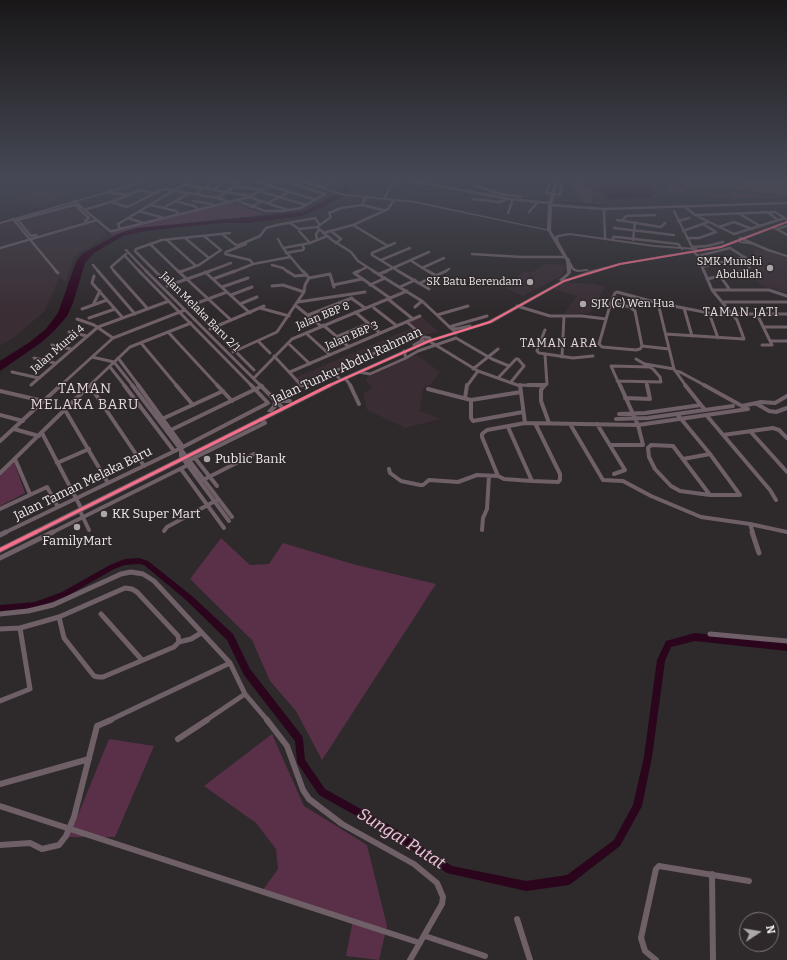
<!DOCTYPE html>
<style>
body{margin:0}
#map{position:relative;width:787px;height:960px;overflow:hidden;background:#2e292b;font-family:Bitter,serif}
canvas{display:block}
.north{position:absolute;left:739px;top:912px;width:40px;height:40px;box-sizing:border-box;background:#2f282b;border:1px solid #7b7578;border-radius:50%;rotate:78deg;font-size:11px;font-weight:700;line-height:16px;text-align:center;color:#eee9eb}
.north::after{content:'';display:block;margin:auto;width:14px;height:18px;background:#aba6a8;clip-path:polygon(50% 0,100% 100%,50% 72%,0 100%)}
</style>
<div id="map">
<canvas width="787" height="960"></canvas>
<div class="north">N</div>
</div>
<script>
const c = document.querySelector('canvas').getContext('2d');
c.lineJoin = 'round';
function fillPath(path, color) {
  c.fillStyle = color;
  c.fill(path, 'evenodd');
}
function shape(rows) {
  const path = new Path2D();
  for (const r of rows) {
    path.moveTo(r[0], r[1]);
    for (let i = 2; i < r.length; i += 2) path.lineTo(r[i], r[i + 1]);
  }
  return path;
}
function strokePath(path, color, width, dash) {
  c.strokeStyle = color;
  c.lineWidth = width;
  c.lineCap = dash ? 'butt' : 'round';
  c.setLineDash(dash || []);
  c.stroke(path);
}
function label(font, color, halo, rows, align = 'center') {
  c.font = font + ' Bitter,serif';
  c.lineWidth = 3;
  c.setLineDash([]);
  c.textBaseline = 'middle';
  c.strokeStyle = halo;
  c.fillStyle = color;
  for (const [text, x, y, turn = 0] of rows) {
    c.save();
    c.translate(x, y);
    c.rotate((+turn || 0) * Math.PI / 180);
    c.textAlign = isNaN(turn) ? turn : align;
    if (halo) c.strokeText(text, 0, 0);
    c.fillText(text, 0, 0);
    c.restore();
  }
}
fillPath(shape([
 [677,181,787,181,787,190,738,184,740,190,711,187,711,190,686,187,686,184],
 [39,189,65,196,39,207,15,199],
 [74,203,92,219,0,246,0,224],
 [94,221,108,234,78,254,73,259,66,282,59,278,45,311,16,336,0,346,0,249],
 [753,249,765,250,787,256,787,293,761,285,754,279],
 [545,264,565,265,565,271,561,276,523,296,505,288,524,271,532,272],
 [565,282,594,284,605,287,590,313,563,314,577,296,551,288],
 [422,317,439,332,424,335,410,324,410,321],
 [411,328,420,335,300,388,292,379],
 [417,355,440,372,430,385,423,389,420,411,441,419,405,428,367,410,363,393,373,388,366,381,368,377]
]), '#3a2d34');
fillPath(shape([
 [576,181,580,181,583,186,590,188,593,197,591,199,591,202,602,203,604,204,602,205,584,203,572,185,578,184],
 [730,181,787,181,787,188,740,183],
 [664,184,685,187,686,193,714,196,715,194,727,195,728,198,667,192,664,189,667,188,667,185],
 [738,184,787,189,787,196,723,188,739,190],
 [731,192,732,192,780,197,734,198,732,197],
 [229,202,265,214,250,217,219,219,125,231,112,236,110,232],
 [14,462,25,493,0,506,0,475],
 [221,538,250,565,269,564,283,543,356,565,436,584,322,760,296,711,270,681,252,640,190,579],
 [272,734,304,806,367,845,387,926,379,960,346,956,353,920,260,894,278,869,276,849,256,823,204,786],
 [109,739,154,746,115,837,69,837]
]), '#5a3048');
fillPath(shape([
 [350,181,356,181,341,197,317,210,302,216,249,223,220,223,146,231,123,236,94,253,85,263,73,303,67,316,56,329,42,342,0,371,0,361,30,342,46,329,58,313,76,262,82,254,96,246,118,234,136,228,303,212,341,192],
 [592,181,651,182,652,183,652,198,607,199]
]), '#2a051c');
strokePath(shape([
 [582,181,586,186,592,186],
 [506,197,546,201],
 [557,202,607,205]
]), '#2a051c', 1);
fillPath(shape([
 [139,558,148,561,192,596,233,634,250,669,302,736,303,739,305,760,325,789,393,827,452,866,526,881,567,875,614,840,633,805,644,757,657,660,666,641,695,633,787,643,787,651,695,641,671,647,665,661,652,757,642,806,620,846,572,883,569,885,526,891,447,873,387,833,319,795,298,764,297,761,295,741,244,675,227,640,186,600,144,565,139,564,125,565,114,569,67,596,35,608,0,611,0,605,35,602,62,592,110,565,125,559,139,558]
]), '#2a051c');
strokePath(shape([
 [230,181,240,183],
 [255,181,316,200],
 [306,181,324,187,332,181],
 [412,181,510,199,550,203],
 [185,185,249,196],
 [474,185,500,194,521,197],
 [549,185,547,193,553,194],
 [236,186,259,190],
 [214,189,226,181],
 [259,191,306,205],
 [109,193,128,195],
 [196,194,214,181],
 [553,195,560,194,562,186,556,185],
 [249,197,288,210],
 [366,197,362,205,341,208,329,213,331,217,317,227,332,240,351,252,358,261,375,272],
 [218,198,242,181],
 [384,199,394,181],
 [473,199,499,202,507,199],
 [235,200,265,211,282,211,301,208,325,194,284,181],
 [74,201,110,231,112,231,249,197,276,181],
 [175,201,194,206,198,209],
 [193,201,212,204],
 [111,202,127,207,164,189,218,198,229,202],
 [268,203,289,192],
 [151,205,176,211,179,214],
 [362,205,383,210],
 [550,205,604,209,787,203],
 [684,206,695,215,734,234,785,218],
 [251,207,262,201],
 [78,208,89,218,85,221],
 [163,208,189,193],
 [87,209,111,202,140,190,154,193],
 [604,209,605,238],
 [139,211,164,218],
 [674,211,693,249],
 [529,212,538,202],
 [767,212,778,220],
 [508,213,513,199],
 [738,213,760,226],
 [695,215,775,212,786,219],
 [128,218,143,223],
 [13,219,57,272],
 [17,220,74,205,79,207],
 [18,220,31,236,36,235],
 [617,220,661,227,665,223],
 [623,220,626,216,655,215],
 [678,221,689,218],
 [290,223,299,229,317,227],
 [703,224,716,232],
 [353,225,388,246],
 [719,227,734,222,752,229],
 [773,227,787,235],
 [614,228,674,235],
 [120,229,118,224,190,181],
 [299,229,299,231,310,243],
 [777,229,787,226],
 [331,231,341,239,336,243],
 [683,231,708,222],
 [323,233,353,225,388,209,394,200],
 [222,234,236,245,239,245,260,236,266,228,277,225,315,218,319,224],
 [185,238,209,258],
 [687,238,699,238,716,232],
 [278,239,283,248],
 [613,239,613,237,617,237,678,244,682,249],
 [167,240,196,266],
 [317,240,316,234,319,230],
 [633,240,635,222],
 [395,243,372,253,372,255,400,272],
 [150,244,179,272],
 [246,244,226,252,225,254,250,260,253,264],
 [692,247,707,246,723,242],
 [0,248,97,220],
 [126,250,147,272],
 [694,252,698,256,704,272],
 [286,253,303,250,304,248,302,245],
 [472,254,522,257,566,257],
 [125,256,140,272],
 [698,256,730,248,749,260,749,269,738,272],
 [381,260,410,248],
 [410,260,429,272],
 [93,265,99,272],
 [272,265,283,268,288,272],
 [702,267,745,257],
 [422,268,444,258],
 [115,272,111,267,126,254],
 [156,272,135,251,136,249,162,240,230,233],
 [180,272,199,265,221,250,204,236],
 [207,272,231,263],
 [233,272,253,264,290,257],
 [303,272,283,248,310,243,327,236],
 [357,272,367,267],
 [384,272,429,252],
 [444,272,449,269]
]), '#6f5f67', 2.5);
strokePath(shape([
 [56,271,58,273],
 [98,271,135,314],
 [114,271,148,309],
 [139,271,252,386],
 [146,271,261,386],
 [155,271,254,370],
 [178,271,231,320],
 [287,271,295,276,307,275],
 [359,271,354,273,390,298],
 [373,271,422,301,456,333],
 [398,271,429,289],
 [428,271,435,275],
 [179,272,183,271],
 [205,272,250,313],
 [379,274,387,271],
 [94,276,92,283,123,318],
 [720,276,730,290],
 [309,278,330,274,334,287],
 [213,279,235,271],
 [707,279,742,271],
 [420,283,446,271],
 [333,285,362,279],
 [370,285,385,278],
 [167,286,210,271],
 [272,286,283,285,304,292],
 [222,287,248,278],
 [400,287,415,280],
 [712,290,769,290,787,296],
 [231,295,252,287],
 [351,298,365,308],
 [388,299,413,319],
 [298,302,365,292],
 [611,302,630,307,635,311,642,346,640,349,636,350,602,347,599,344,611,302],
 [611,302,615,293,617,292,658,303,709,313,718,338],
 [722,302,787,302],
 [658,303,674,369,686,386],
 [240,304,257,297],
 [93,305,100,291],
 [295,305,321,326],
 [189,306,227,292],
 [517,306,550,316,582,316,606,319],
 [415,307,422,301],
 [260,308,289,316],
 [374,308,397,326],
 [684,308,692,336],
 [82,309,107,300],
 [355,312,380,333],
 [734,314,787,314],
 [757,314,772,345,762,345],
 [308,315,352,298],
 [437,315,468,306],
 [89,318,115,309],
 [77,319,94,325,113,338],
 [407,322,424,337,430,338],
 [323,325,349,347],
 [449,327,487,316],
 [764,327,787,327],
 [452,328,456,329,470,326],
 [210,329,264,306],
 [545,330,538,347,537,351,539,353,573,358,593,356],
 [69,332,87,336],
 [168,332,218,386],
 [666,334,744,339,737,320,712,290,704,271],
 [308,335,330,355],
 [336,337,368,324],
 [258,341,270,353],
 [423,341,429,341,478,371,520,386],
 [770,341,787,341],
 [141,343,177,386],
 [52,345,71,349],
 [290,345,310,364],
 [414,345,421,341,423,337],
 [642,346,669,349],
 [233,352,277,332,304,292,305,285,309,278,303,271],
 [274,356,302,386,419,333],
 [92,357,114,362,133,386],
 [562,357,564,316],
 [34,358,55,363],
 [118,358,139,386],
 [406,358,418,351,456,338,492,359,509,366],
 [645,364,674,369],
 [110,367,125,386],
 [473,369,498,349],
 [675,371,680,372,706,386],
 [12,372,39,378],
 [290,372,420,316],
 [333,372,339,378],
 [359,372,370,374,406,358,404,351],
 [254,378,292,339,407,291],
 [345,378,351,386],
 [498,378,516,359,518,359,524,366,511,382],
 [617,381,661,382,660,377,653,369,636,359],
 [646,382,647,386],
 [31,385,98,327,169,301],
 [520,385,544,386,547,384,545,355],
 [60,386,113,338,185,310],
 [89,386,130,347,191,323],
 [467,386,478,371],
 [620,386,611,366,650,367]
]), '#6f5f67', 3);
strokePath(shape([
 [124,385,174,451],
 [132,385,232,517],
 [138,385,183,447],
 [176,385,193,405],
 [217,385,232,401],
 [260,385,283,408],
 [301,385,303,385],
 [350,385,359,404],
 [520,385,525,423],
 [528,385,545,385],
 [685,385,705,410],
 [704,385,742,406,761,402,775,403,787,396],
 [90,386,144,466],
 [544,386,541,390,541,401,549,423],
 [428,389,471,400,521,392],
 [0,391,43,401],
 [276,397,282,401,290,401],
 [465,398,467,385],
 [625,398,650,399,647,385],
 [471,400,471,418,473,421,523,412],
 [757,404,769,411,776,412,787,408],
 [65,410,108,483],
 [619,414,645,413,701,405],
 [677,414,710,454,740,495,710,495],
 [0,415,23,421],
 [707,416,770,490,776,500],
 [162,419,223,391],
 [616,419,648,418,733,406],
 [570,424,603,480,623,481,651,496,701,517,750,524,787,532],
 [597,424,625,470,614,474],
 [508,427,532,481,558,482,560,480,560,474,535,423],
 [14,429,39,436],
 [171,430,262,386],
 [750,431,787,472],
 [42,433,80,506],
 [723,435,773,428,779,430,787,438],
 [0,441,61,385],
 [610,445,643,445,638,425,620,385],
 [651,445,673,446,710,495,680,491,671,486,655,469,649,457,648,448,651,445],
 [181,452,181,456,229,521],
 [195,458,217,486],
 [15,459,30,494],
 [683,459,710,454],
 [190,460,265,423,261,419],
 [57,463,89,449],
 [181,469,224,528],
 [389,469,390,473,401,481,420,485,423,485,429,480,458,482,477,475,498,476,504,479,532,481],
 [0,473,90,385],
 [498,476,482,437,482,434,487,430,525,423,638,425,748,409],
 [203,480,254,454],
 [0,509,47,487,58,507],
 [80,511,89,530],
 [750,524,753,533],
 [482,530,483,518,487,509,489,476],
 [164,531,167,527,217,500],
 [4,533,179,449,268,403,251,385],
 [51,533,188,465]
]), '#6f5f67', 4);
strokePath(shape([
 [752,532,759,553],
 [0,535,6,532],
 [0,558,53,532],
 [0,614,28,611,53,605,121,574,131,572,143,574,154,581,230,663,245,694,268,721],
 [101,614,142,660],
 [59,617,64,638,94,676,98,677,103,677,174,647,179,642],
 [0,629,20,628,59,617,125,588,132,589,137,592,178,636,179,642],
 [710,634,787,641],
 [179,642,191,639,201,633],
 [0,701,30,689,20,628],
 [108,721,230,663],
 [205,721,245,694]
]), '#6f5f67', 5);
strokePath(shape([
 [267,720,287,746,303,790,309,799,342,824,414,864,437,883,443,897,442,904,410,960],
 [178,739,207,720],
 [0,784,89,759],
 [0,806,420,943],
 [0,845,30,843,42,849,59,845,66,836,74,817,97,726,111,720],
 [712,874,713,960],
 [517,919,530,960],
 [425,936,485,956],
 [656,960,645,951,641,938,656,869,659,866,749,881]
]), '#6f5f67', 6);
fillPath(shape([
 [300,181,345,194,415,201,550,230,549,231,415,203,345,196,295,181,300,181]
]), '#6f5f67');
fillPath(shape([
 [144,181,150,181,0,224,0,222,144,181],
 [555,181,558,181,552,205,551,230,549,231,547,230,548,205,555,181],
 [739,237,741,237,769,249,787,255,787,257,767,251,739,239,739,237]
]), '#72606a');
fillPath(shape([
 [787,221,787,223,740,241,755,243,757,244,756,245,740,243,738,242,721,248,620,265,591,273,565,282,492,323,431,342,341,382,0,553,0,547,271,412,268,412,267,411,272,406,274,400,278,400,279,401,277,407,272,412,337,380,427,340,488,321,561,281,559,280,560,279,567,273,566,261,547,230,548,229,550,229,555,237,557,235,570,233,654,245,696,248,698,249,697,250,720,246,787,221],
 [570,235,654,247,696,250,620,263,589,271,564,280,571,273,571,268,572,270,577,272,587,271,589,270,587,269,578,270,574,268,570,261,570,259,568,258,559,242,558,238,559,237,570,235]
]), '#6f5f67');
strokePath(shape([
 [328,386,429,341,490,322,564,281,620,264,721,247,787,222]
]), '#fb6d88', 2);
strokePath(shape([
 [34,533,330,385]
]), '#fb6d88', 3);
strokePath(shape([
 [0,550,36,532]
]), '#fb6d88', 3.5);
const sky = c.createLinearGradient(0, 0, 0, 316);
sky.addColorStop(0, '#191718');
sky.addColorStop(0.57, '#464955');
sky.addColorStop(1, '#46495500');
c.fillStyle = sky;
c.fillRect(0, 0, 787, 316);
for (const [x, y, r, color] of [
 [770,268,4,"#aba6a8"],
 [530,282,4,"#aba6a8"],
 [583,304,4,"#aba6a8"],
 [207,459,4,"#aba6a8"],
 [104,514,4,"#aba6a8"],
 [77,527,4,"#aba6a8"]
]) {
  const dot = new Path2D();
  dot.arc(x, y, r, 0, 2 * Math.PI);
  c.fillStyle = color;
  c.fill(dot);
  strokePath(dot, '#2f282b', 1.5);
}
label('11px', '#eee9eb', '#2f282b', [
 ["SMK Munshi",762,262],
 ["Abdullah",762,275],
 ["SK Batu Berendam",522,282],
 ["SJK (C) Wen Hua",591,304,"left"]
], 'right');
label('11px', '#eee9eb', '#2f282b', [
 ["Jalan Melaka Baru 2/1",200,312,45],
 ["Jalan BBP 8",323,316,-22],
 ["Jalan BBP 3",352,336,-23],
 ["Jalan Murai 4",58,349,-41]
]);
c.letterSpacing = '1px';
label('12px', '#e2d8dd', '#2f282b', [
 ["TAMAN JATI",741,313],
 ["TAMAN ARA",559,344]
]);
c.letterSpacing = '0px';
label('13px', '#eee9eb', '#2f282b', [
 ["Jalan Tunku Abdul Rahman",347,366,-25],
 ["Jalan Taman Melaka Baru",83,484,-26]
]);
label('13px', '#eee9eb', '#2f282b', [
 ["Public Bank",215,459],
 ["KK Super Mart",112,514],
 ["FamilyMart",77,541,"center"]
], 'left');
c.letterSpacing = '1px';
label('14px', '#e2d8dd', '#2f282b', [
 ["TAMAN",85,389],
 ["MELAKA BARU",85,405]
]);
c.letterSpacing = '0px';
label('italic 17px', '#f4c4dc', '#2f282b', [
 ["Sungai Putat",401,839,32]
]);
</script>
